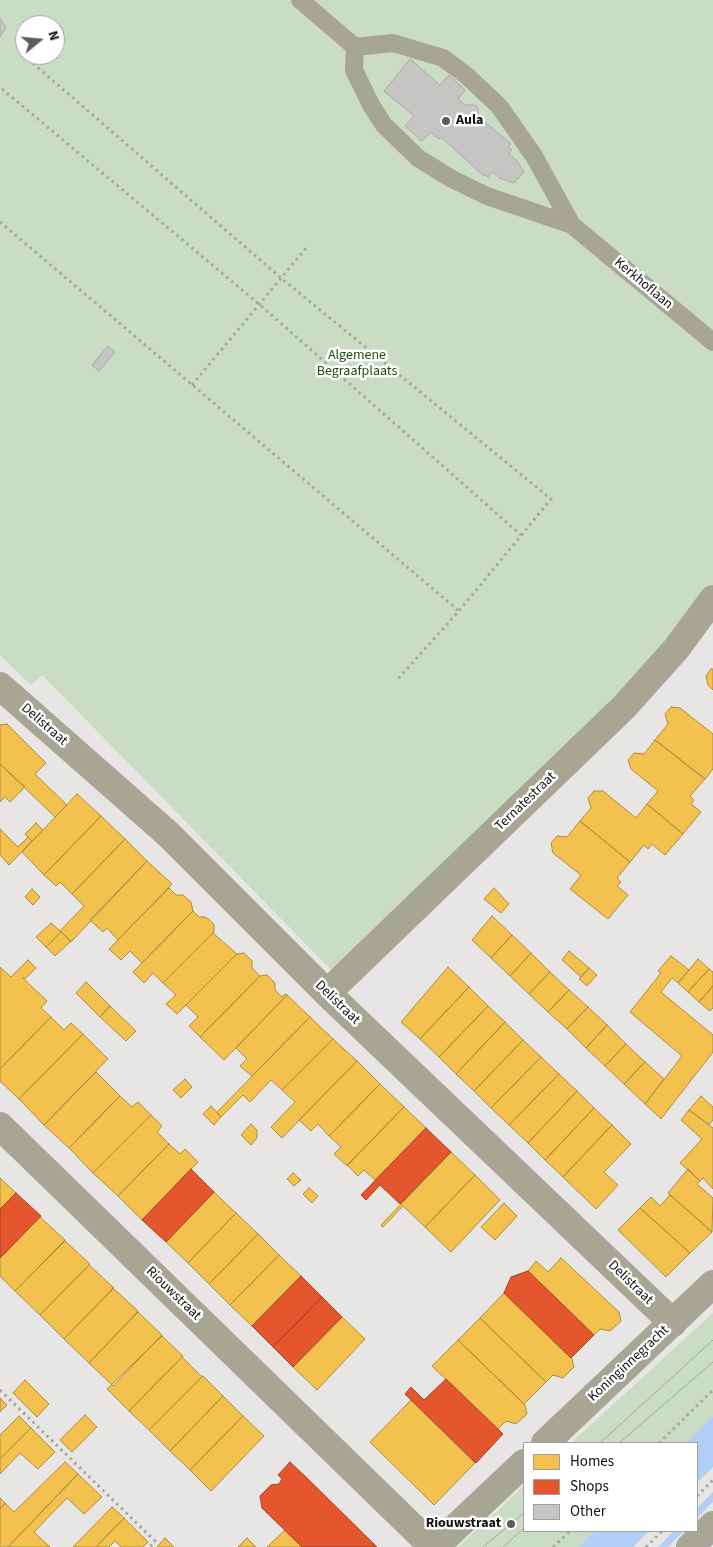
<!DOCTYPE html>
<style>
body{margin:0}
#map{position:relative;width:713px;height:1547px;overflow:hidden;background:#e8e6e4;font-family:"Source Sans 3",sans-serif}
canvas{display:block}
.legend{position:absolute;left:523px;top:1442px;width:175px;height:90px;box-sizing:border-box;background:#fff;border:1px solid #a1a0a0;margin:0;padding:6px 9px;list-style:none;font-size:15px;color:#131211}
.legend li{display:flex;align-items:center;gap:10px;height:25px}
.legend b{width:25px;border:1px solid #a1a0a0}
.north{position:absolute;left:15px;top:15px;width:50px;height:50px;box-sizing:border-box;background:#fff;border:1px solid #a1a0a0;border-radius:50%;rotate:73deg;font-size:14px;font-weight:700;line-height:20px;text-align:center;color:#131211}
.north::after{content:'';display:block;margin:auto;width:18px;height:22px;background:#5e5c5b;clip-path:polygon(50% 0,100% 100%,50% 72%,0 100%)}
</style>
<div id="map">
<canvas width="713" height="1547"></canvas>
<ul class="legend">
<li><b style="height:14px;background:#f2c14e"></b>Homes</li>
<li><b style="height:14px;background:#e4572e"></b>Shops</li>
<li><b style="height:14px;background:#c6c5c4"></b>Other</li>
</ul>
<div class="north">N</div>
</div>
<script>
const c = document.querySelector('canvas').getContext('2d');
c.lineJoin = 'round';
function fillPath(path, color) {
  c.fillStyle = color;
  c.fill(path, 'evenodd');
}
function shape(rows) {
  const path = new Path2D();
  for (const r of rows) {
    path.moveTo(r[0], r[1]);
    for (let i = 2; i < r.length; i += 2) path.lineTo(r[i], r[i + 1]);
  }
  return path;
}
function strokePath(path, color, width, dash) {
  c.strokeStyle = color;
  c.lineWidth = width;
  c.lineCap = dash ? 'butt' : 'round';
  c.setLineDash(dash || []);
  c.stroke(path);
}
function label(font, color, halo, rows, align = 'center') {
  c.font = font + ' "Source Sans 3",sans-serif';
  c.lineWidth = 5;
  c.setLineDash([]);
  c.textBaseline = 'middle';
  c.strokeStyle = halo;
  c.fillStyle = color;
  for (const [text, x, y, turn = 0] of rows) {
    c.save();
    c.translate(x, y);
    c.rotate((+turn || 0) * Math.PI / 180);
    c.textAlign = isNaN(turn) ? turn : align;
    if (halo) c.strokeText(text, 0, 0);
    c.fillText(text, 0, 0);
    c.restore();
  }
}
fillPath(shape([
 [0,0,713,0,713,599,341,980,42,675,31,685,0,655],
 [25,25,55,25,55,55,25,55],
 [713,1313,713,1416,686,1443,571,1443],
 [524,1486,524,1531,595,1531,579,1547,458,1547]
]), '#cadcc4');
fillPath(shape([
 [713,1416,713,1502,697,1518,697,1443,686,1443],
 [595,1531,684,1531,668,1547,579,1547]
]), '#b1cef6');
fillPath(shape([
 [713,1467,713,1492,697,1508,697,1483],
 [649,1531,674,1531,658,1547,633,1547]
]), '#e8e6e4');
const homes = shape([
 [711,669,713,669,713,690,708,685,706,676,711,669],
 [671,707,680,708,713,734,713,769,705,779,655,740,668,724,665,714,671,707],
 [7,724,46,763,35,774,67,805,55,817,0,764,0,725,7,724],
 [655,740,705,779,690,796,694,800,691,804,701,812,683,834,647,804,658,791,631,769,628,760,634,753,644,754,655,740],
 [0,764,25,787,10,802,5,797,0,802,0,764],
 [594,791,603,791,636,818,647,804,683,834,665,855,652,844,648,849,644,845,630,862,580,821,591,808,588,798,594,791],
 [77,794,101,816,44,875,22,852,77,794],
 [101,816,125,839,72,894,60,882,56,886,44,875,101,816],
 [580,821,630,862,617,878,621,882,617,886,628,895,608,919,570,889,581,875,553,853,551,843,557,836,567,837,580,821],
 [36,823,43,830,32,841,25,834,36,823],
 [0,829,18,847,28,837,32,841,9,865,0,855,0,829],
 [125,839,147,861,71,942,60,931,84,906,72,894,125,839],
 [147,861,172,884,118,940,107,928,103,932,90,920,147,861],
 [169,888,176,895,183,895,191,902,193,911,142,963,130,951,121,960,109,949,169,888],
 [494,888,509,904,501,913,484,899,494,888],
 [32,889,40,897,33,905,25,897,32,889],
 [193,911,199,917,206,917,214,924,214,932,163,983,153,973,144,983,133,972,193,911],
 [492,916,512,935,491,958,472,940,492,916],
 [51,923,61,932,46,947,36,937,51,923],
 [61,932,71,941,55,956,46,947,61,932],
 [213,933,237,954,177,1014,166,1004,176,995,163,983,213,933],
 [512,935,531,953,510,976,491,958,512,935],
 [569,951,589,968,581,977,562,960,569,951],
 [244,953,252,961,252,968,260,976,200,1037,189,1026,198,1017,186,1005,237,954,244,953],
 [531,953,550,972,529,994,510,976,531,953],
 [671,956,689,970,678,983,672,978,661,992,713,1035,713,1052,661,1119,645,1104,682,1056,630,1012,661,973,658,971,671,956],
 [698,959,709,969,688,992,678,983,698,959],
 [28,960,36,968,26,978,23,978,47,1001,41,1008,51,1017,0,1069,0,967,11,977,28,960],
 [448,967,469,987,420,1039,401,1022,448,967],
 [589,968,597,975,587,986,579,979,589,968],
 [709,969,713,972,713,986,699,1002,688,992,709,969],
 [550,972,569,990,548,1012,529,994,550,972],
 [267,975,275,983,275,990,282,997,285,994,287,995,224,1060,200,1037,260,976,267,975],
 [86,982,110,1006,100,1017,76,993,86,982],
 [713,986,713,1008,710,1011,699,1002,713,986],
 [469,987,488,1006,439,1057,420,1039,469,987],
 [569,990,588,1007,567,1029,548,1012,569,990],
 [287,995,310,1017,252,1076,240,1066,247,1059,236,1048,287,995],
 [110,1006,136,1031,126,1041,100,1017,110,1006],
 [488,1006,505,1022,456,1074,439,1057,488,1006],
 [588,1007,607,1025,586,1048,567,1029,588,1007],
 [51,1017,64,1030,71,1023,83,1034,19,1099,0,1081,0,1069,51,1017],
 [310,1017,333,1039,282,1090,271,1080,250,1102,243,1095,221,1117,217,1112,310,1017],
 [505,1022,523,1040,474,1091,456,1074,505,1022],
 [607,1025,626,1044,605,1066,586,1048,607,1025],
 [83,1034,108,1059,44,1125,19,1099,83,1034],
 [333,1039,357,1061,282,1138,271,1127,295,1102,282,1090,333,1039],
 [523,1040,541,1057,491,1108,474,1091,523,1040],
 [626,1044,645,1062,624,1084,605,1066,626,1044],
 [541,1057,559,1074,509,1125,491,1108,541,1057],
 [357,1061,380,1084,329,1136,318,1124,311,1131,299,1120,357,1061],
 [645,1062,664,1079,645,1104,624,1084,645,1062],
 [96,1072,120,1096,69,1148,44,1125,96,1072],
 [559,1074,577,1091,528,1143,509,1125,559,1074],
 [185,1079,192,1087,181,1098,173,1090,185,1079],
 [380,1084,404,1107,347,1166,334,1154,341,1147,329,1136,380,1084],
 [577,1091,594,1108,545,1160,528,1143,577,1091],
 [120,1096,132,1107,138,1102,151,1115,93,1173,69,1148,120,1096],
 [701,1096,713,1107,713,1120,709,1125,689,1110,701,1096],
 [211,1106,221,1117,214,1125,203,1114,211,1106],
 [404,1107,426,1128,375,1180,364,1170,358,1176,347,1165,404,1107],
 [594,1108,612,1125,563,1177,545,1160,594,1108],
 [689,1110,713,1128,713,1189,703,1178,700,1181,680,1163,702,1139,681,1120,689,1110],
 [151,1115,162,1126,157,1132,169,1144,118,1196,93,1173,151,1115],
 [251,1124,257,1130,257,1138,251,1145,241,1135,251,1124],
 [612,1125,631,1144,604,1172,618,1185,596,1209,563,1177,612,1125],
 [169,1144,180,1154,185,1149,198,1162,142,1220,118,1196,169,1144],
 [451,1152,475,1175,425,1227,403,1206,383,1227,381,1225,451,1152],
 [688,1169,700,1181,697,1184,713,1198,712,1232,668,1193,688,1169],
 [293,1173,301,1180,294,1186,287,1179,293,1173],
 [475,1175,500,1200,451,1252,425,1227,475,1175],
 [0,1178,16,1193,0,1209,0,1178],
 [309,1188,318,1196,312,1203,303,1194,309,1188],
 [214,1192,236,1213,188,1263,166,1242,214,1192],
 [670,1195,712,1232,690,1253,640,1208,651,1197,660,1206,670,1195],
 [504,1203,517,1216,495,1240,481,1227,504,1203],
 [640,1208,690,1253,666,1277,618,1230,640,1208],
 [236,1213,258,1234,209,1284,188,1263,236,1213],
 [40,1217,65,1240,15,1291,0,1276,0,1258,40,1217],
 [258,1234,279,1255,230,1305,209,1284,258,1234],
 [65,1241,90,1264,40,1315,15,1291,65,1241],
 [279,1255,301,1276,252,1326,230,1305,279,1255],
 [561,1258,619,1312,621,1321,610,1331,600,1329,594,1335,528,1271,536,1261,548,1272,561,1258],
 [89,1265,114,1288,64,1339,40,1315,89,1265],
 [113,1288,138,1311,89,1363,64,1339,113,1288],
 [504,1293,572,1359,574,1367,563,1378,553,1375,546,1382,480,1318,504,1293],
 [138,1312,162,1335,113,1386,89,1363,138,1312],
 [342,1317,365,1339,317,1390,293,1367,342,1317],
 [480,1318,546,1382,524,1404,458,1340,480,1318],
 [162,1336,183,1356,129,1411,107,1389,162,1336],
 [458,1340,525,1405,527,1414,516,1424,506,1421,498,1429,432,1366,458,1340],
 [182,1357,202,1377,149,1430,129,1411,182,1357],
 [203,1376,223,1396,170,1451,149,1430,203,1376],
 [25,1380,49,1404,37,1417,13,1393,25,1380],
 [223,1396,243,1416,190,1470,170,1451,223,1396],
 [0,1398,7,1405,0,1412,0,1398],
 [411,1400,475,1463,434,1505,370,1442,411,1400],
 [85,1415,97,1427,72,1452,60,1440,85,1415],
 [19,1416,31,1428,0,1459,0,1435,19,1416],
 [243,1416,264,1436,211,1491,190,1470,243,1416],
 [31,1428,55,1452,38,1469,20,1453,0,1474,0,1459,31,1428],
 [65,1462,78,1474,8,1547,0,1547,0,1509,5,1503,14,1512,65,1462],
 [78,1474,102,1497,84,1514,67,1498,34,1532,50,1547,8,1547,78,1474],
 [0,1498,5,1503,0,1509,0,1498],
 [112,1507,124,1518,96,1547,73,1547,112,1507],
 [124,1518,148,1542,143,1547,121,1547,115,1541,109,1547,96,1547,124,1518],
 [285,1530,302,1547,267,1547,285,1530],
 [165,1538,174,1547,157,1547,165,1538],
 [247,1538,256,1547,238,1547,247,1538]
]);
fillPath(homes, '#f2c14e');
strokePath(homes, '#af8c3c', 1);
const shops = shape([
 [426,1128,451,1152,400,1204,380,1185,366,1200,361,1195,426,1128],
 [191,1169,214,1192,166,1242,142,1220,191,1169],
 [16,1193,41,1216,0,1258,0,1209,16,1193],
 [528,1271,594,1335,571,1358,504,1293,511,1277,528,1271],
 [301,1276,322,1297,273,1347,252,1326,301,1276],
 [322,1297,342,1317,293,1367,273,1347,322,1297],
 [446,1379,503,1434,476,1463,405,1394,411,1387,424,1400,446,1379],
 [290,1462,308,1479,377,1547,302,1547,262,1508,260,1496,271,1485,279,1484,282,1479,278,1475,290,1462]
]);
fillPath(shops, '#e4572e');
strokePath(shops, '#a54225', 1);
const building = shape([
 [0,18,6,27,0,37,0,18],
 [410,59,440,85,449,75,465,90,458,99,465,105,475,105,478,108,478,116,511,144,508,147,512,150,509,154,517,161,524,172,514,183,499,178,493,172,488,177,485,174,484,176,441,137,439,139,431,132,422,141,405,126,414,116,384,91,410,59],
 [108,346,115,352,99,371,92,365,108,346]
]);
fillPath(building, '#c6c5c4');
strokePath(building, '#aaa9a8', 1);
strokePath(shape([
 [28,59,281,278,551,499,459,611,397,680],
 [2,89,259,304,521,535],
 [0,222,459,611],
 [192,385,307,247],
 [0,1390,155,1541,150,1547],
 [659,1443,713,1390],
 [697,1496,713,1480],
 [553,1547,570,1531],
 [646,1547,662,1531]
]), '#a8a69c', 3, [2.5, 4]);
strokePath(shape([
 [300,0,355,47],
 [572,225,534,156,499,106,466,75,443,58,393,43,355,47,354,70,371,105,384,125,418,158,452,179,487,196,572,225,713,342]
]), '#a7a594', 18);
strokePath(shape([
 [0,686,168,834,327,993,673,1323],
 [327,993,624,707,676,649,713,599],
 [0,1126,433,1547],
 [545,1443,713,1284],
 [435,1547,524,1463]
]), '#a7a594', 28);
strokePath(shape([
 [690,1547,713,1525]
]), '#a8a697', 28);
strokePath(shape([
 [600,1443,713,1340],
 [619,1443,713,1362],
 [483,1547,524,1513],
 [503,1547,524,1528]
]), '#a8a69d', 1);
for (const [x, y, r, color] of [
 [446,121,5,"#5e5c5b"],
 [511,1524,5,"#5e5c5b"]
]) {
  const dot = new Path2D();
  dot.arc(x, y, r, 0, 2 * Math.PI);
  c.fillStyle = color;
  c.fill(dot);
  strokePath(dot, '#fff', 2);
}
label('bold 14px', '#131211', '#fff', [
 ["Aula",456,121],
 ["Riouwstraat",501,1524,"right"]
], 'left');
label('14px', '#131211', '#fff', [
 ["Kerkhoflaan",643,284,40],
 ["Delistraat",44,725,41],
 ["Ternatestraat",526,802,-44],
 ["Delistraat",337,1003,44],
 ["Delistraat",630,1283,44],
 ["Riouwstraat",173,1294,44],
 ["Koninginnegracht",629,1364,-43]
]);
label('14px', '#224d12', '#fff', [
 ["Algemene",357,356],
 ["Begraafplaats",357,372]
]);
</script>
